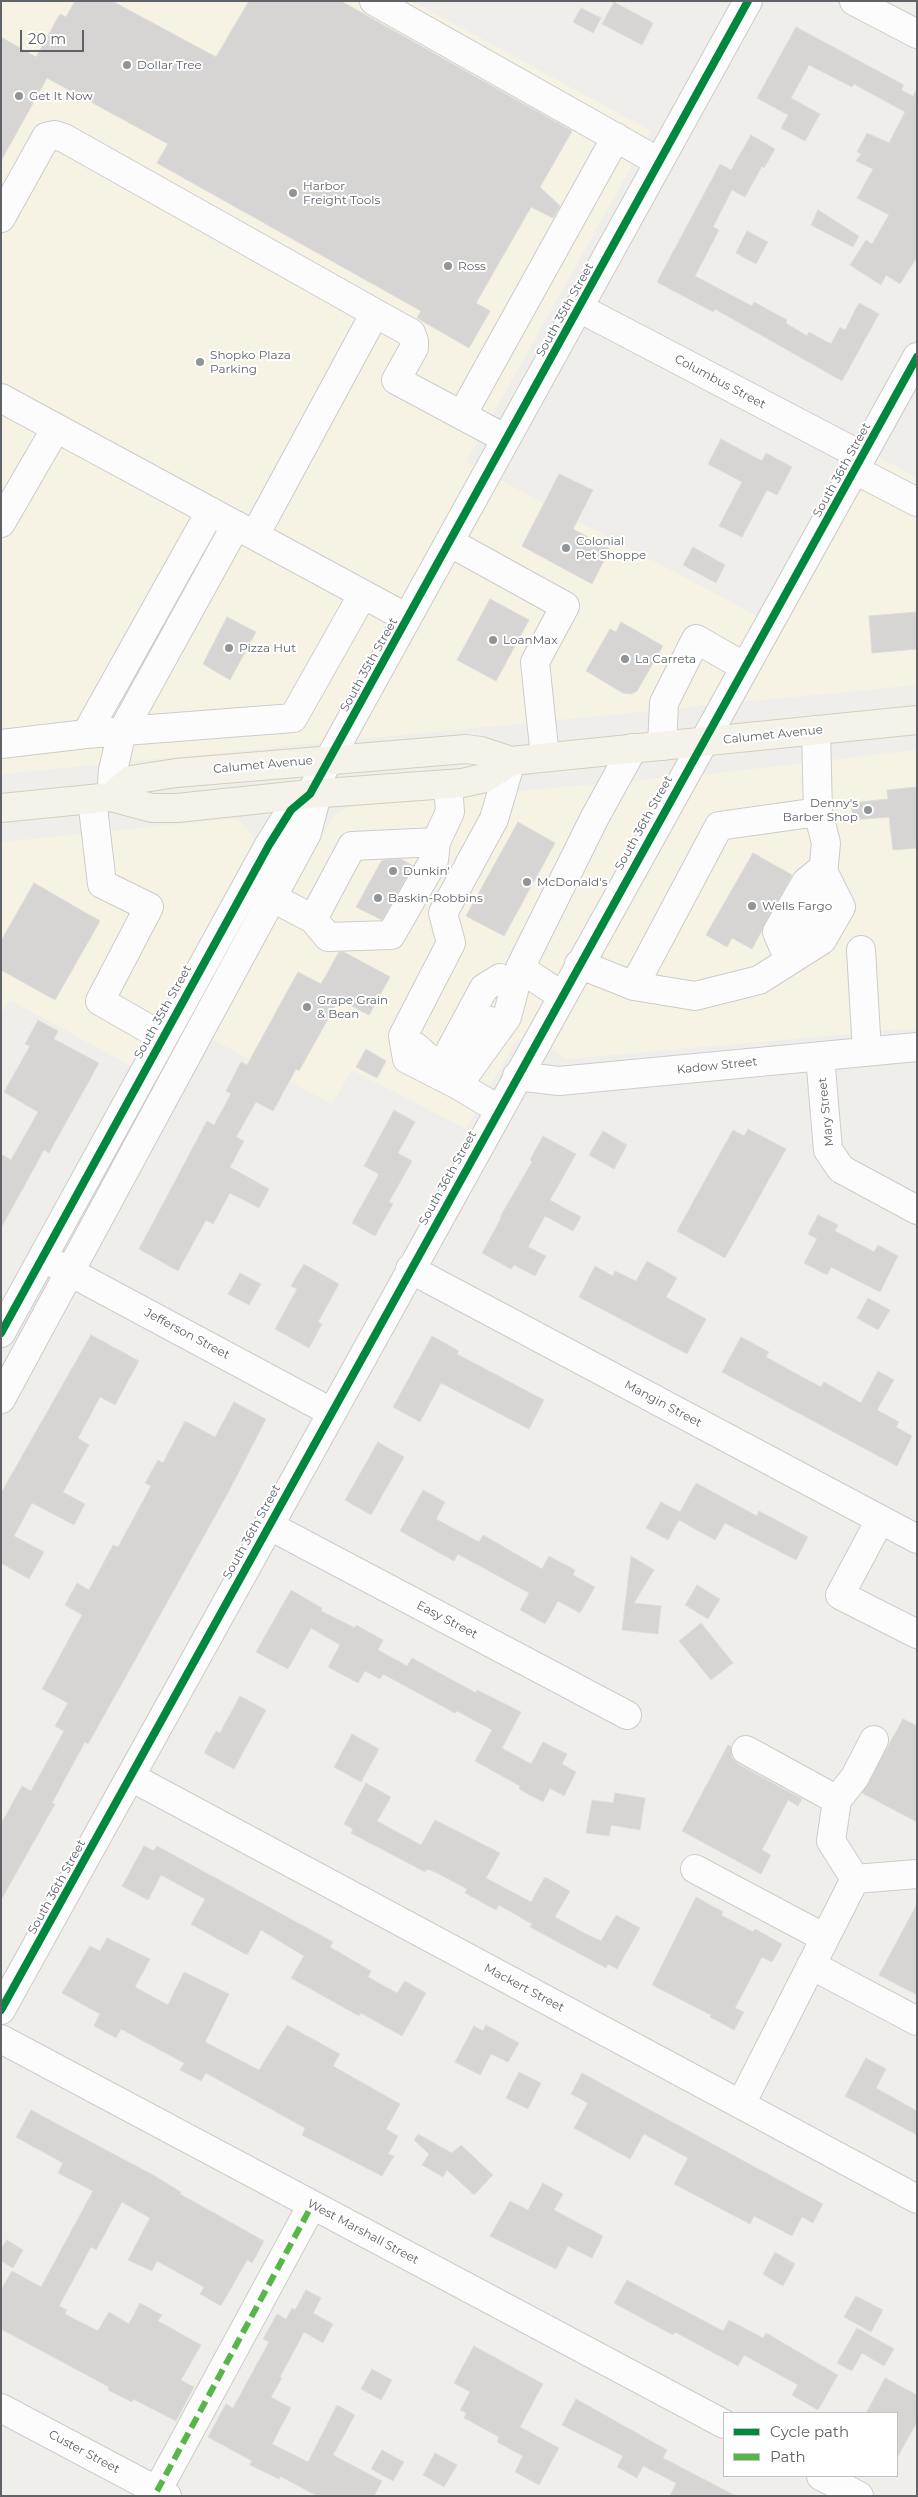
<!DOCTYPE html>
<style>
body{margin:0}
#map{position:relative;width:918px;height:2497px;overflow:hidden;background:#efeeea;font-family:Montserrat,sans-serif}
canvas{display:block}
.frame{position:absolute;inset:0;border:2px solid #5f6368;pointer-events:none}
.legend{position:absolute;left:723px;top:2412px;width:175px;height:65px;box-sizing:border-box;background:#fff;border:1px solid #bfc1c3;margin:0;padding:6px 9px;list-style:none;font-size:15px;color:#5f6368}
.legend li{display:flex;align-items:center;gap:10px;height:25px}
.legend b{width:25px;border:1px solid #bfc1c3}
.scale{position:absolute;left:20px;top:30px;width:64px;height:22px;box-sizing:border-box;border:2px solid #5f6368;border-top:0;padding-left:6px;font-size:15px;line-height:18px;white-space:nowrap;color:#5f6368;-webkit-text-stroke:4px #fff;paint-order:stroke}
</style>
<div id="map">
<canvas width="918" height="2497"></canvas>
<div class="frame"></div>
<ul class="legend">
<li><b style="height:6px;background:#00873e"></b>Cycle path</li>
<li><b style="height:6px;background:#58b549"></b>Path</li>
</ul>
<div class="scale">20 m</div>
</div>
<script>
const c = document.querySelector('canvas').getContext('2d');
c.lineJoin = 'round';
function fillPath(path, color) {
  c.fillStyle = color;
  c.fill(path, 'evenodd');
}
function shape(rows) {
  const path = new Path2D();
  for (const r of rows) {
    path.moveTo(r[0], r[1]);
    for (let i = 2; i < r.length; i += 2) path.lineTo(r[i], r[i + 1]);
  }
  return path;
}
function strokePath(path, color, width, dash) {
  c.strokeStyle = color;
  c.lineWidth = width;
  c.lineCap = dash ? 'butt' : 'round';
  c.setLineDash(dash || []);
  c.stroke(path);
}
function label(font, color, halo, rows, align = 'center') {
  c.font = font + ' Montserrat,sans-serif';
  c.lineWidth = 4;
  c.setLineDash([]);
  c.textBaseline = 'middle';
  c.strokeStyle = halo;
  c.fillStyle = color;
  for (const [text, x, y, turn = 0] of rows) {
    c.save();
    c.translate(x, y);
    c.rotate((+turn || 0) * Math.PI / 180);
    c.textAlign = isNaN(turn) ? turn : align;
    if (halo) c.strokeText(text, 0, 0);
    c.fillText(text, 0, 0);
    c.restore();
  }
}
fillPath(shape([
 [1,1,412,1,651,131,466,462,782,629,878,457,917,478,917,685,1,774],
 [917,750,917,1028,567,1059,562,1057,553,1049,517,1039,466,1129,352,1070,332,1104,210,1038,333,817,342,810,355,806,718,773],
 [231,819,240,821,251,834,254,843,253,850,131,1066,10,1000,1,1014,1,842]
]), '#f7f3e4');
const building = shape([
 [75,1,112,1,216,57,249,1,341,1,572,131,540,187,560,206,553,218,531,207,476,303,490,311,469,348,417,318,421,311,157,163,168,144,47,78,1,161,1,37,36,57,60,14,66,17,75,1],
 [614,2,653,23,642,45,602,24,614,2],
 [581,8,601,18,593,33,573,22,581,8],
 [796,27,904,85,901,90,913,96,917,89,917,257,900,284,886,275,881,285,850,265,866,240,872,244,889,215,857,198,873,169,856,161,861,154,857,152,867,133,889,143,905,112,854,84,852,87,809,65,791,98,820,114,805,141,781,128,788,115,757,98,796,27],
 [751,135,775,149,764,168,762,166,745,197,732,190,713,227,719,230,695,276,752,306,754,302,787,320,786,323,807,336,809,332,831,344,840,327,845,330,859,303,879,314,842,381,715,309,713,312,657,282,720,164,731,170,751,135],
 [818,210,859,236,853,247,811,225,818,210],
 [747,231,768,242,756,264,736,253,747,231],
 [721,439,762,461,766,453,792,467,777,495,767,490,742,537,719,526,742,482,708,464,721,439],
 [559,474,593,490,573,529,610,549,592,584,522,546,559,474],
 [693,547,725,565,716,583,683,565,693,547],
 [490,599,529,620,496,681,457,660,490,599],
 [917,612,917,649,872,653,869,616,917,612],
 [227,617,256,632,230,680,203,664,227,617],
 [621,622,663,646,637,691,631,694,623,693,586,671,610,629,616,632,621,622],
 [917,787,917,848,893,850,889,817,853,820,851,803,888,799,887,790,917,787],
 [518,822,555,843,504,936,466,916,518,822],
 [753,853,792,875,752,949,732,938,727,947,706,935,753,853],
 [401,859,413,866,382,920,356,907,382,860,401,859],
 [34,883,100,921,55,1000,1,970,1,941,34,883],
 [339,952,344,952,390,977,369,1015,339,999,299,1071,296,1069,273,1111,256,1102,236,1137,244,1141,230,1167,269,1189,259,1208,230,1193,213,1224,206,1220,178,1271,139,1249,207,1121,214,1125,231,1094,226,1091,241,1062,247,1065,298,972,321,984,339,952],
 [38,1020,58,1031,54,1039,99,1063,49,1153,44,1150,1,1228,1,1154,11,1160,38,1112,4,1092,30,1046,25,1044,38,1020],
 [366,1049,386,1061,377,1078,356,1067,366,1049],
 [394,1110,415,1122,398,1153,412,1161,389,1202,393,1204,375,1236,352,1223,379,1174,364,1166,394,1110],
 [748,1129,786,1149,725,1258,677,1231,733,1130,744,1136,748,1129],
 [603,1131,627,1145,614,1169,589,1155,603,1131],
 [543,1136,576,1154,550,1200,581,1217,573,1231,545,1216,528,1247,546,1256,535,1276,514,1265,511,1269,482,1253,501,1218,500,1217,532,1162,530,1160,543,1136],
 [818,1215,838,1225,835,1231,874,1252,878,1245,898,1256,880,1292,831,1267,827,1275,804,1263,817,1239,808,1234,818,1215],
 [647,1261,677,1278,666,1297,706,1319,687,1354,579,1297,595,1266,613,1276,615,1271,636,1281,647,1261],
 [304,1264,339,1284,318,1322,322,1324,309,1348,275,1329,297,1289,291,1286,304,1264],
 [240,1273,261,1284,249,1305,228,1294,240,1273],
 [868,1298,890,1310,878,1330,857,1318,868,1298],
 [91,1335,139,1361,115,1405,100,1397,78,1438,89,1445,63,1492,85,1504,74,1525,32,1503,14,1536,44,1552,29,1579,1,1563,1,1493,91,1335],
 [432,1336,459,1351,457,1354,544,1400,529,1429,441,1383,420,1422,393,1407,432,1336],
 [741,1337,769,1352,766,1357,804,1378,821,1387,824,1382,861,1403,878,1371,894,1380,877,1410,899,1422,896,1427,912,1436,897,1466,722,1372,741,1337],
 [234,1402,266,1419,230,1489,125,1678,88,1744,85,1742,52,1803,55,1804,1,1900,1,1824,22,1786,31,1791,64,1731,55,1726,68,1703,42,1689,82,1615,65,1605,77,1583,89,1590,113,1545,118,1547,151,1486,145,1483,158,1460,163,1463,185,1421,215,1437,234,1402],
 [378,1442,404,1457,371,1515,345,1500,378,1442],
 [696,1483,757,1516,759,1511,808,1537,796,1560,725,1523,715,1540,679,1520,668,1540,646,1528,661,1502,680,1512,696,1483],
 [423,1490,445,1502,436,1519,479,1542,483,1535,542,1569,549,1556,575,1570,573,1575,595,1587,580,1613,558,1601,545,1624,520,1610,529,1593,458,1554,454,1561,400,1531,423,1490],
 [631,1556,654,1570,634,1603,661,1606,658,1634,622,1630,631,1556],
 [697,1585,720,1599,708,1619,685,1605,697,1585],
 [291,1590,322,1608,321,1611,355,1628,356,1625,383,1640,378,1650,407,1666,412,1658,476,1693,477,1690,521,1712,502,1748,531,1764,543,1742,567,1754,562,1764,576,1772,564,1796,550,1788,543,1802,519,1789,520,1786,475,1761,492,1730,457,1711,455,1713,383,1674,380,1679,365,1671,358,1683,328,1667,340,1645,311,1628,288,1669,256,1652,291,1590],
 [701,1623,733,1663,711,1680,679,1641,701,1623],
 [240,1696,266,1710,234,1769,204,1753,216,1731,220,1733,240,1696],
 [903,1719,917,1726,917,1822,862,1793,903,1719],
 [352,1734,379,1749,361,1782,334,1767,352,1734],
 [728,1745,731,1746,732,1758,738,1764,802,1799,798,1806,788,1800,762,1850,771,1855,761,1874,682,1831,728,1745],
 [366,1783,391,1797,377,1821,421,1845,435,1820,500,1853,486,1878,531,1902,545,1877,570,1891,555,1917,584,1933,601,1941,616,1915,640,1928,617,1969,608,1964,606,1968,530,1927,532,1924,499,1905,496,1910,465,1893,467,1889,437,1873,427,1869,425,1872,351,1833,353,1829,344,1824,366,1783],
 [615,1793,645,1798,640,1830,611,1825,609,1836,586,1833,592,1800,613,1803,615,1793],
 [144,1846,154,1851,157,1846,333,1942,330,1947,371,1971,368,1977,397,1993,405,1981,426,1993,402,2036,361,2013,359,2016,291,1978,304,1956,261,1930,247,1955,191,1924,205,1899,161,1875,148,1900,122,1886,144,1846],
 [696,1897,723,1912,721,1915,753,1932,755,1929,782,1944,772,1962,762,1957,735,2008,744,2012,734,2030,710,2017,711,2015,652,1985,696,1897],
 [917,1904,917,1995,879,1975,917,1904],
 [107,1938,150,1959,135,1987,168,2005,184,1972,229,1994,205,2042,259,2070,287,2025,340,2054,333,2066,400,2104,386,2129,398,2136,388,2154,394,2156,382,2176,302,2135,305,2128,206,2073,201,2081,180,2070,184,2063,121,2029,116,2038,94,2026,100,2014,62,1993,90,1946,100,1951,107,1938],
 [486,2025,519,2043,508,2062,491,2054,480,2075,455,2062,474,2026,483,2031,486,2025],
 [866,2058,886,2069,876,2088,917,2111,917,2135,845,2096,866,2058],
 [519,2072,541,2083,528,2109,506,2098,519,2072],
 [582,2073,823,2204,813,2223,802,2217,792,2236,754,2216,750,2224,674,2184,688,2158,644,2134,630,2159,574,2128,588,2103,571,2094,582,2073],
 [31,2110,153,2175,181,2192,180,2194,264,2241,252,2263,247,2260,221,2306,200,2294,204,2287,157,2261,152,2271,128,2260,150,2218,122,2202,96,2250,91,2247,59,2306,67,2310,65,2314,98,2331,109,2312,129,2324,140,2303,162,2315,158,2321,201,2345,181,2380,194,2387,176,2421,133,2399,132,2402,108,2390,109,2387,1,2329,1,2290,12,2271,41,2287,93,2191,58,2173,63,2163,16,2137,31,2110],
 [418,2134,452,2153,461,2145,493,2175,474,2195,447,2170,443,2177,422,2165,429,2154,414,2140,418,2134],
 [543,2183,563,2194,554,2210,603,2236,592,2258,568,2246,556,2269,490,2236,510,2201,528,2210,543,2183],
 [7,2240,23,2250,13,2268,1,2261,1,2249,7,2240],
 [775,2252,795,2264,783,2286,763,2274,775,2252],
 [627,2280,723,2331,729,2320,763,2338,766,2333,838,2375,818,2410,792,2395,798,2385,744,2355,738,2366,675,2332,673,2335,614,2303,627,2280],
 [306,2290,321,2298,313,2313,333,2324,323,2343,304,2332,280,2377,282,2378,271,2397,291,2408,272,2444,308,2462,337,2405,355,2415,333,2455,382,2481,374,2496,317,2496,280,2476,279,2479,250,2465,252,2461,208,2437,226,2404,233,2408,269,2342,263,2339,277,2314,286,2319,292,2308,295,2310,306,2290],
 [856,2296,883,2310,871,2332,844,2317,856,2296],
 [857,2328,894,2349,884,2366,862,2353,852,2371,837,2363,857,2328],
 [474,2346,543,2384,520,2427,559,2448,539,2485,515,2472,523,2456,497,2442,499,2437,464,2418,466,2413,460,2410,470,2392,454,2383,474,2346],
 [372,2369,392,2380,381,2400,361,2389,372,2369],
 [885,2378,917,2395,917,2422,897,2458,897,2413,866,2413,885,2378],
 [576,2399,667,2450,663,2458,736,2496,670,2496,676,2483,643,2466,637,2478,617,2467,623,2456,562,2425,576,2399],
 [382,2450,404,2462,393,2481,371,2469,382,2450],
 [435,2453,457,2465,444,2487,423,2475,435,2453]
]);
fillPath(building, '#d6d5d3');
strokePath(building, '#deddd9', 1);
const minor = shape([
 [374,1,659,162],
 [854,1,917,34],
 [1,218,46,137,55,135,64,138,375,313,255,535],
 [579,308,862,456],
 [375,313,411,333,414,341,414,348,396,380,506,439],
 [1,398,407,618],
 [462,415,616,137],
 [855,470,917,502],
 [1,523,56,428],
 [449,542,565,606,535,662,545,757],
 [86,734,293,718,363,594],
 [1,744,86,734,210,512],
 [662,746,664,703,696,639,745,667],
 [111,797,113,770,122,732,236,525],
 [92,799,102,884,149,907,100,1001,163,1037],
 [273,898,313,919,352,846,436,842,450,812,448,784],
 [313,919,328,937,391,935,434,860,436,842],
 [861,950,867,1052],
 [789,960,802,931,821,896,826,843,818,812],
 [789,960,777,932,806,882,822,869],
 [579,964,634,986,719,826,818,812,816,730],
 [520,968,562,996],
 [634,986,695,996,759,980,822,940,841,907,822,869],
 [416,1047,429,1059,444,1061,490,1021],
 [451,1049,484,988,500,978],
 [820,1056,828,1150,841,1169,917,1210],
 [517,1076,559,1081,917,1047],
 [458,1085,507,1017,520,968,595,817,633,748],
 [498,1109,458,1085,407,1059,403,1036,451,943,443,913,494,819,511,761],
 [55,1264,331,1412],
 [410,1269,917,1539],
 [1,1333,269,845,291,810,310,794,748,1],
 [1,1399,307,833,314,806,310,794],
 [880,1520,840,1595,917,1634],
 [268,1525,627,1715],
 [746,1750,837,1800],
 [131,1777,917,2199],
 [695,1869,825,1938],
 [855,1879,917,1874],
 [811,1965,917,2021],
 [1,2010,917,357],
 [1,2039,724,2424],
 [741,2104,855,1879,831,1841,837,1800,855,1777,874,1740],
 [1,2408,167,2496],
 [821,2476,859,2496],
 [157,2491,312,2205]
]);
const major = shape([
 [111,797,131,780,176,773,466,749,481,751,511,761,917,720],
 [1,808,111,797,152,808,177,808,310,794,462,783,485,778,511,761]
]);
strokePath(minor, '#cbcccc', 30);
strokePath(major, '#d7ceb8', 30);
strokePath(minor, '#fdfcfc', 28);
strokePath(major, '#f4f2e9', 28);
strokePath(shape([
 [157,2491,312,2205]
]), '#58b549', 6, [12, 6]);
strokePath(shape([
 [1,1333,269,845,291,810,310,794,748,1],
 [1,2010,917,357]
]), '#00873e', 8);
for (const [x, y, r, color] of [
 [127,65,5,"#919496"],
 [19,96,5,"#919496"],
 [293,193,5,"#919496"],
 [448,266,5,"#919496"],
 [200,362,5,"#919496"],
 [566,548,5,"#919496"],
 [493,640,5,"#919496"],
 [229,648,5,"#919496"],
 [625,659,5,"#919496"],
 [868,810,5,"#919496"],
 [393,871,5,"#919496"],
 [527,882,5,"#919496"],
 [378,898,5,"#919496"],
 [752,906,5,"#919496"],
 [307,1007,5,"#919496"]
]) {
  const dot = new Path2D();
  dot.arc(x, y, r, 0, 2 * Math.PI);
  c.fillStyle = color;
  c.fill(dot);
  strokePath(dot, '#fff', 2);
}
label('12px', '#5f6368', '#fff', [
 ["Dollar Tree",137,65],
 ["Get It Now",29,96],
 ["Harbor",303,186],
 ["Freight Tools",303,200],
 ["Ross",458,266],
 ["Shopko Plaza",210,355],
 ["Parking",210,369],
 ["Colonial",576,541],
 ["Pet Shoppe",576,555],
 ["LoanMax",503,640],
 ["Pizza Hut",239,648],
 ["La Carreta",635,659],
 ["Denny's",858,803,"right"],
 ["Barber Shop",858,817,"right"],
 ["Dunkin'",403,871],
 ["McDonald's",537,882],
 ["Baskin-Robbins",388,898],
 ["Wells Fargo",762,906],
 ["Grape Grain",317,1000],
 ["& Bean",317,1014]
], 'left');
label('12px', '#5f6368', '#fff', [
 ["South 35th Street",565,310,-61],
 ["Columbus Street",720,382,28],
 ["South 36th Street",842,470,-61],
 ["South 35th Street",369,665,-61],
 ["Calumet Avenue",773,735,-6],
 ["Calumet Avenue",263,765,-5],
 ["South 36th Street",644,823,-61],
 ["South 35th Street",163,1012,-61],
 ["Kadow Street",717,1066,-6],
 ["Mary Street",826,1112,-96],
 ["South 36th Street",448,1178,-61],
 ["Jefferson Street",187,1334,28],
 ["Mangin Street",663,1404,28],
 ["South 36th Street",252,1532,-61],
 ["Easy Street",447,1620,28],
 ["South 36th Street",57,1887,-61],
 ["Mackert Street",524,1988,28],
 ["West Marshall Street",363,2232,28],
 ["Custer Street",84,2452,28]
]);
</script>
